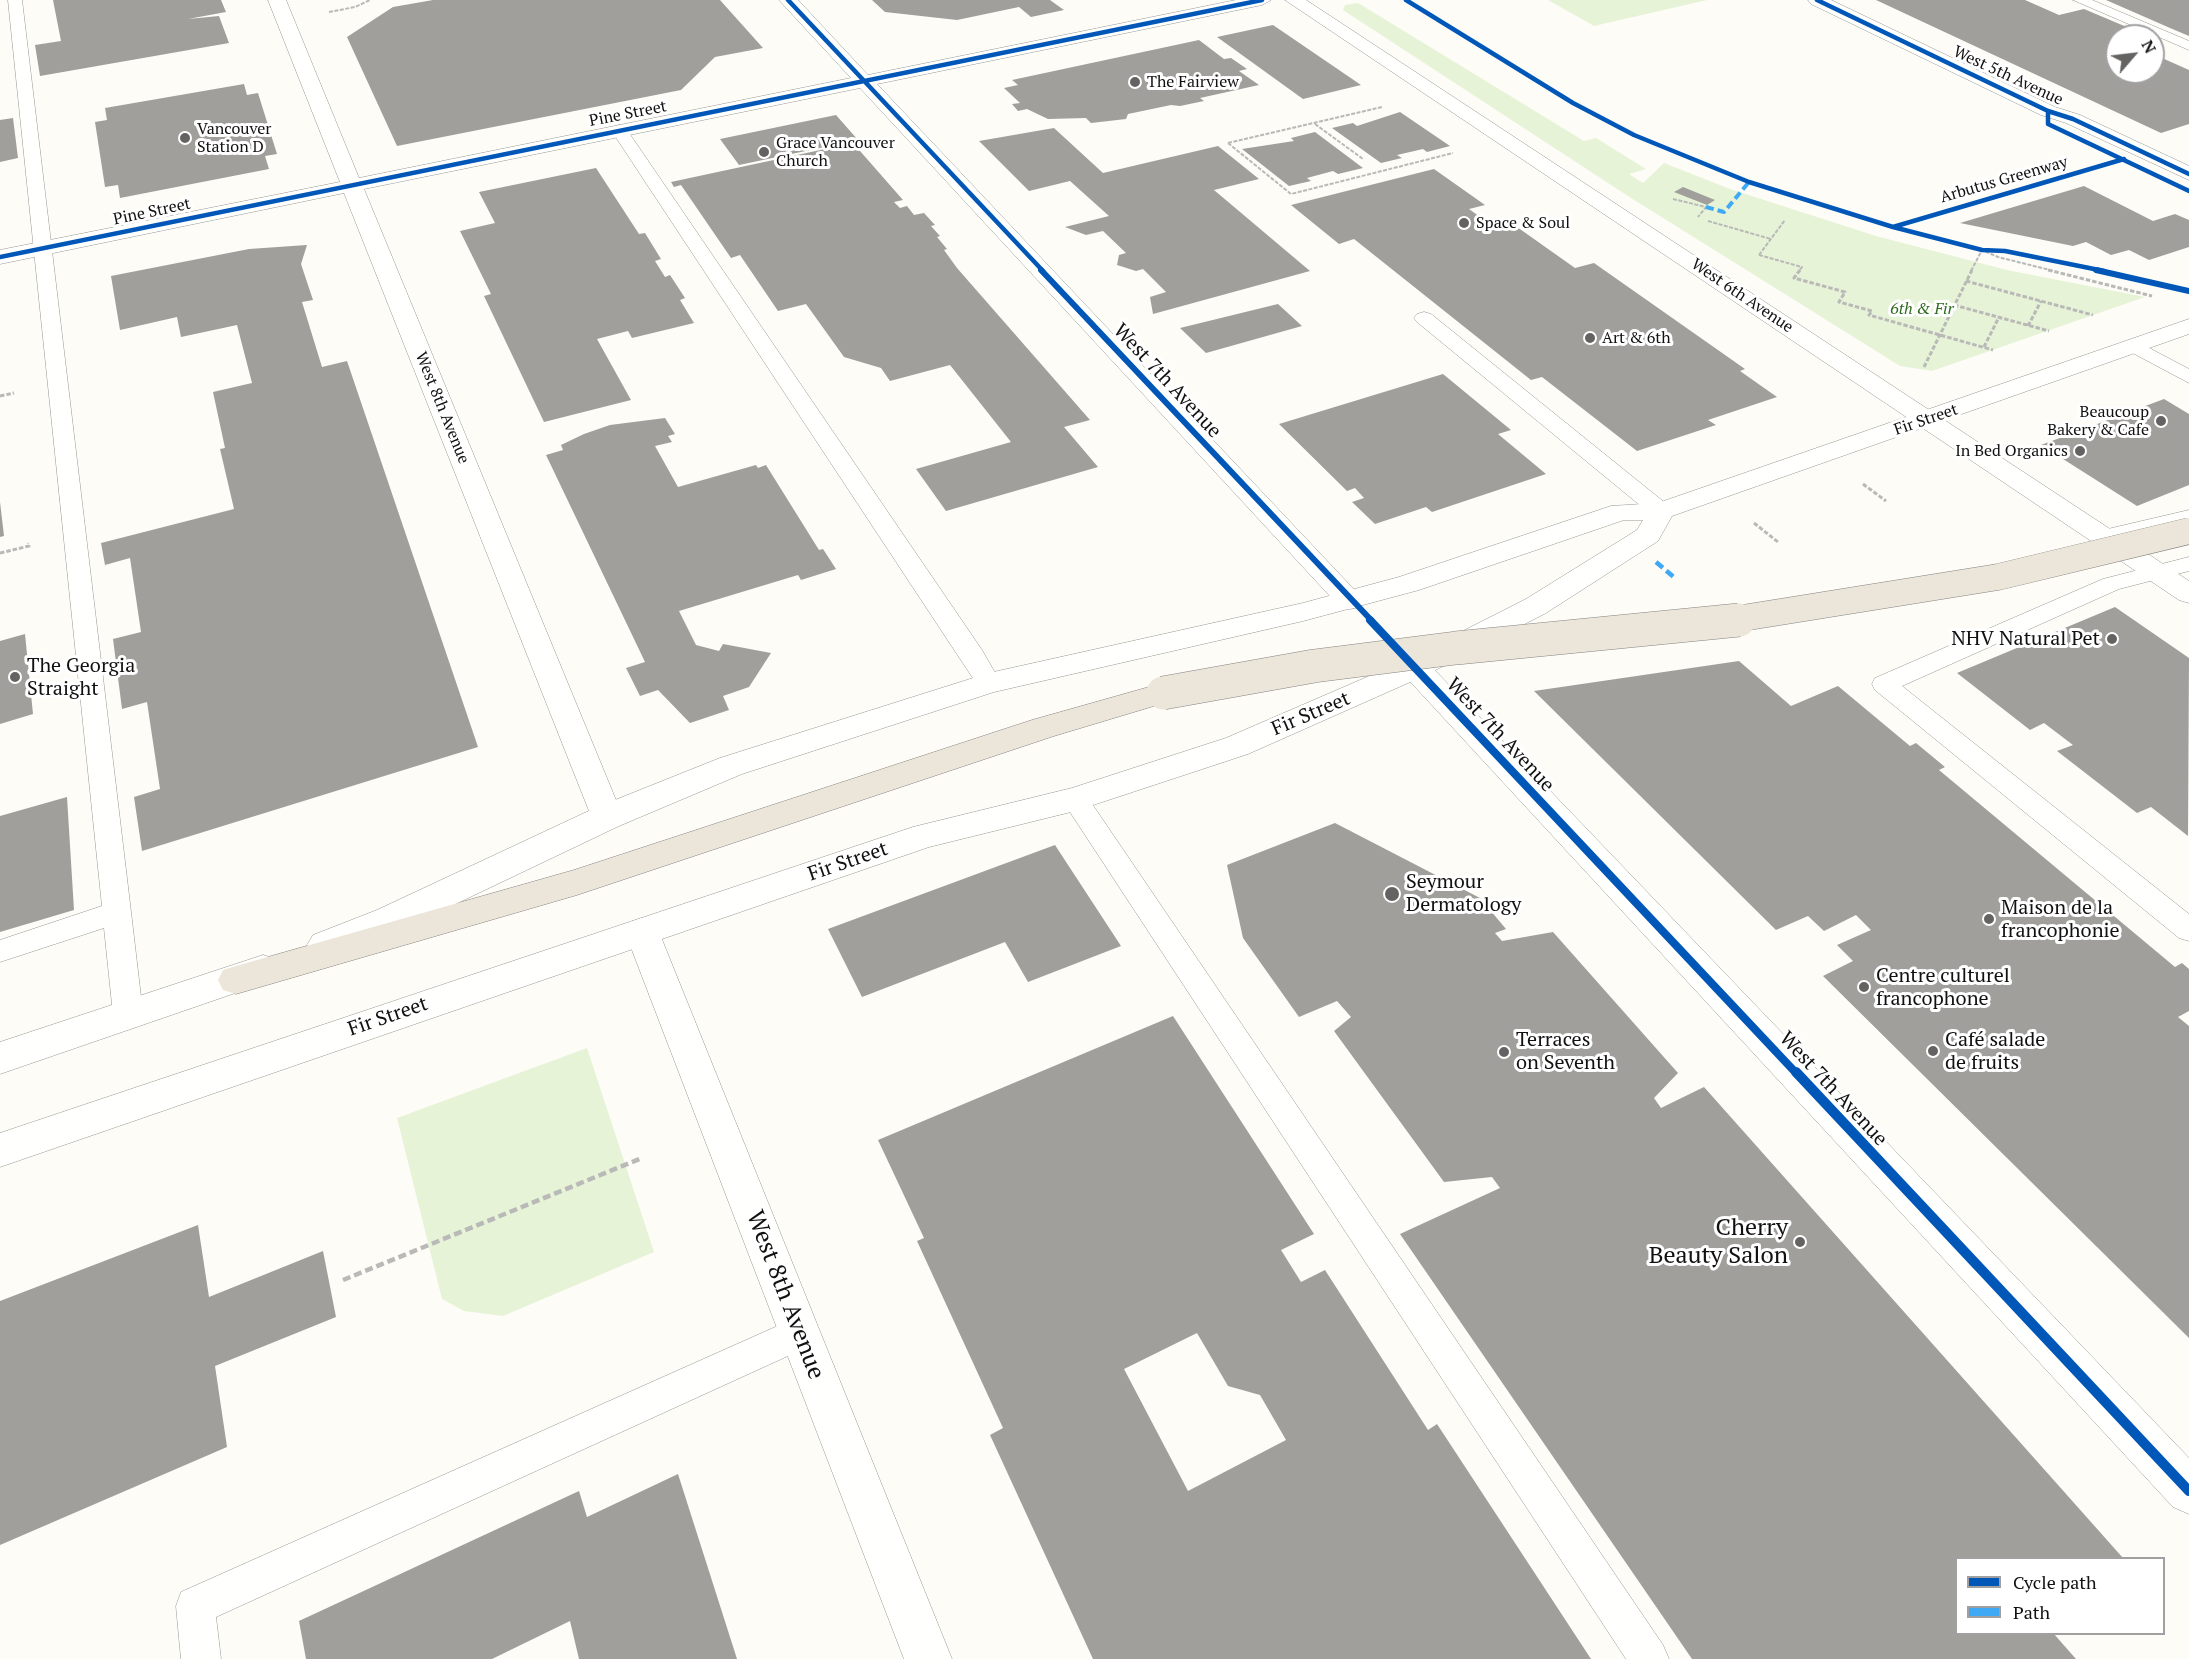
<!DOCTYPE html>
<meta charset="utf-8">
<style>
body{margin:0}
#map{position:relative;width:2189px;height:1659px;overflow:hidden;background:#fdfcf7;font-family:"PT Serif",serif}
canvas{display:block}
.legend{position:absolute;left:1955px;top:1557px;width:210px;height:78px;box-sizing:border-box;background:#fff;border:2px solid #a0a0a0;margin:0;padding:8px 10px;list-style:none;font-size:18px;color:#111}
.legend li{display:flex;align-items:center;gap:12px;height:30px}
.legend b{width:30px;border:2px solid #a0a0a0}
.north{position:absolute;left:2105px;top:24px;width:60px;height:60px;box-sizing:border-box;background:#fff;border:2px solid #a0a0a0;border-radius:50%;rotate:62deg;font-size:16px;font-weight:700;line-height:24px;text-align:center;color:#111}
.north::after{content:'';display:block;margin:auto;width:21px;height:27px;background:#646362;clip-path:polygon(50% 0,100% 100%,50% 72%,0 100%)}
</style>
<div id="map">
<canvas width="2189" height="1659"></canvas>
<ul class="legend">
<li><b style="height:8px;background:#0057b8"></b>Cycle path</li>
<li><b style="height:8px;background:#3fa9f5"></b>Path</li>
</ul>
<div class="north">N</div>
</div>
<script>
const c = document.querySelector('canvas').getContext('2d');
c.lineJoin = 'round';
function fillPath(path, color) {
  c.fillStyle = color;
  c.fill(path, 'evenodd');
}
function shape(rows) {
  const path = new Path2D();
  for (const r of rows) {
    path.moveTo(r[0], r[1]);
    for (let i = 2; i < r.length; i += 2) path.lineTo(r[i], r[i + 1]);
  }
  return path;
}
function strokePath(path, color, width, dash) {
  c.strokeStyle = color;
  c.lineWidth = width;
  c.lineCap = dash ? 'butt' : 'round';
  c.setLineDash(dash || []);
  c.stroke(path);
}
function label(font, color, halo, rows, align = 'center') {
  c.font = font + ' "PT Serif",serif';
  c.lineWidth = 6;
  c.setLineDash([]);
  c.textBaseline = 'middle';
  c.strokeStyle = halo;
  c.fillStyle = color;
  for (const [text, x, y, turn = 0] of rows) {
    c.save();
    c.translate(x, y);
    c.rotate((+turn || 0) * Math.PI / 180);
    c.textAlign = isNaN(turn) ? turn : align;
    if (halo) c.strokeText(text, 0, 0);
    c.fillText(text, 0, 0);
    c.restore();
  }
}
fillPath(shape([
 [1548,0,1707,0,1594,26],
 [1358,3,1584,141,1596,138,1646,169,1629,174,1643,183,1664,163,1730,189,1876,236,2007,270,2145,297,1932,371,1900,366,1631,198,1343,10,1345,5],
 [587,1048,654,1252,503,1316,464,1311,442,1299,397,1118]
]), '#e7f3d7');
fillPath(shape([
 [53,0,221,0,226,12,188,19,219,16,229,43,40,76,35,45,61,41],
 [433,0,720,0,763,48,715,57,681,90,397,146,347,37,393,7],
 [872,0,1050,0,1064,10,1031,17,1019,7,957,20,885,12],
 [1876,0,2025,0,2059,15,2084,9,2148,36,2117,36,2117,72,2153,72,2153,54,2189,70,2189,124,2161,133],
 [2106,0,2189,0,2189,36,2170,28],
 [1273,25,1361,85,1303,99,1217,37],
 [1199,40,1224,59,1231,58,1247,69,1239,71,1259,85,1200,98,1204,101,1180,106,1171,105,1128,114,1126,119,1091,123,1086,118,1048,119,1027,109,1018,111,1012,104,1020,103,1004,88,1018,85,1012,80],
 [244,84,247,95,258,93,277,154,265,156,269,169,120,198,118,185,105,187,95,122,107,120,105,108],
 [1400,112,1450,146,1427,152,1423,149,1397,155,1402,158,1381,163,1332,128,1353,123,1357,126],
 [836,115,858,140,739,165,720,139],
 [13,118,18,158,0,162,0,120],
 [1054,128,1103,173,1218,146,1259,179,1214,190,1310,271,1153,314,1150,297,1166,292,1143,269,1136,271,1117,265,1119,255,1126,253,1103,231,1086,235,1065,227,1109,216,1070,181,1029,191,979,141],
 [1315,132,1363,168,1338,174,1333,171,1307,178,1311,181,1289,186,1242,149,1294,141,1291,138],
 [853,143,903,200,894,202,900,208,907,206,914,215,924,213,935,225,931,226,940,236,937,237,947,249,944,250,957,268,1090,420,1064,427,1098,467,946,511,916,469,1011,442,950,365,890,381,881,368,844,357,806,304,778,311,740,255,731,258,681,185,674,187,671,182],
 [596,168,639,234,645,233,661,259,655,261,665,277,670,275,685,298,680,300,694,323,632,338,628,331,597,339,631,400,544,422,484,296,491,294,460,231,495,223,479,192],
 [1434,169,1485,205,1469,209,1494,227,1510,222,1575,268,1594,263,1745,369,1740,371,1777,397,1708,420,1716,425,1637,451,1542,377,1531,380,1354,239,1339,244,1291,205],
 [2084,186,2153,221,2175,214,2189,220,2189,247,2149,260,2129,250,2111,255,2086,242,2073,246,1960,223],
 [1683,187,1715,200,1707,205,1674,192],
 [307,245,301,264,313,300,302,302,322,367,347,361,478,747,142,851,134,797,160,789,147,702,122,709,113,639,141,632,130,558,105,565,101,543,234,509,220,449,225,448,213,392,252,383,237,325,181,337,177,317,120,330,111,276,249,249],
 [1278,304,1302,326,1206,353,1180,328],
 [1443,374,1511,430,1498,434,1546,474,1432,512,1426,507,1375,524,1352,502,1364,498,1355,488,1347,491,1279,424],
 [2164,399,2189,414,2189,485,2137,506,2041,445],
 [665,418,675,434,668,436,672,442,655,446,678,487,756,465,758,468,766,465,819,550,823,549,836,569,801,580,798,575,679,611,696,645,719,651,723,644,771,653,749,687,723,696,729,710,690,723,658,690,640,696,626,668,645,662,546,455,563,450,561,445,584,434,610,425],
 [0,502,4,536,0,537],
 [2115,607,2189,658,2188,836,2151,807,2137,813,2057,751,2073,745,2044,723,2030,730,1957,673],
 [25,634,33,714,0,724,0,641],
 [1739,661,1791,706,1838,686,1910,746,1916,743,1945,767,1939,770,2175,967,2182,963,2189,969,2189,1011,2178,1017,2189,1026,2189,1338,1823,976,1853,961,1837,945,1871,930,1856,915,1824,931,1808,916,1776,930,1534,691],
 [67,797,74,910,0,932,0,816],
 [1335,823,1480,898,1506,929,1495,933,1502,941,1553,932,1678,1073,1654,1098,1661,1108,1704,1087,2123,1558,1956,1558,1956,1634,2054,1634,2076,1659,1692,1659,1400,1234,1500,1188,1492,1177,1444,1182,1334,1031,1351,1017,1337,1001,1299,1017,1243,938,1227,865],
 [1055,845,1121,946,1028,982,1005,942,862,997,828,929],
 [1173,1016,1314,1234,1281,1250,1301,1282,1325,1270,1428,1430,1437,1424,1591,1659,1093,1659,990,1435,1003,1428,917,1241,924,1238,878,1140],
 [1197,1333,1228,1386,1260,1395,1286,1440,1188,1491,1124,1369],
 [198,1225,209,1297,323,1251,336,1317,215,1366,227,1447,0,1545,0,1301],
 [678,1474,737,1659,579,1659,570,1621,492,1659,306,1659,299,1621,579,1491,587,1517]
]), '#a19f9c');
const service = shape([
 [8,0,22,0,131,912,143,1014,139,1023,128,1026,117,1023,113,1014,104,928,0,962,0,940,102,906,8,0],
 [2073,0,2092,0,2189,41,2189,50,2073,0],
 [619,125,625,127,982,650,1001,683,998,689,989,691,980,689,611,130,619,125],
 [1424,312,1431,314,1669,506,1672,511,1669,516,1653,516,1417,322,1414,318,1417,314,1424,312],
 [2134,340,2189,369,2189,383,2127,350,2124,346,2127,342,2134,340],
 [2189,510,2189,524,2103,544,2095,542,2092,537,2095,532,2189,510],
 [2189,557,2189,571,2119,589,1902,686,2189,914,2189,941,2179,938,1875,690,1872,684,1875,678,2103,579,2189,557],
 [1075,789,1084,792,1663,1645,1669,1659,1626,1659,1066,806,1062,799,1066,792,1075,789],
 [800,1316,812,1321,817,1333,812,1345,216,1617,221,1659,181,1659,176,1606,181,1592,800,1316]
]);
const minor = shape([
 [268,0,286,0,359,178,851,78,779,0,798,0,868,75,1236,0,1271,0,1262,5,877,84,1364,600,1360,607,1350,609,1340,607,860,88,364,189,623,817,619,826,607,829,595,826,344,193,0,264,0,250,340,182,268,0],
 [1285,0,1306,0,2189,581,2189,603,2179,600,1285,0],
 [1808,0,1831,0,2055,107,2080,115,2189,166,2189,180,2066,123,2041,115,1811,4,1808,0],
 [1415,658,1426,661,2189,1458,2189,1514,2173,1507,1404,675,1400,668,1404,661,1415,658],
 [642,918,654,922,659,932,952,1659,904,1659,625,932,630,922,642,918]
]);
const tertiary = shape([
 [2189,319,2189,334,1672,516,1658,541,1546,613,1426,675,1248,754,1075,811,929,847,0,1167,0,1133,913,827,1072,788,1226,738,1404,661,1526,599,1637,530,1643,520,1624,520,1419,590,1303,621,994,692,742,774,619,826,401,930,337,955,325,959,313,955,307,945,313,935,377,910,595,808,720,758,989,673,1303,603,1399,577,1611,506,1658,503,2189,319],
 [263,955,276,959,281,969,276,979,0,1074,0,1042,263,955]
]);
const trunk = shape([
 [1163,683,1174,686,1178,693,1174,700,1054,736,577,895,236,994,223,990,218,980,223,970,236,966,574,870,1032,720,1163,683]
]);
strokePath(service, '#979795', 1);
strokePath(minor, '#979795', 1);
strokePath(tertiary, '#979795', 1);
strokePath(trunk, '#858482', 1);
strokePath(shape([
 [329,12,355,7,370,0],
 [1315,124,1363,159],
 [1228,143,1291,194,1453,153],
 [1228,143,1382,107],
 [1673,199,1706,207,1698,217],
 [1708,221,1771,239],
 [1759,255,1802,267,1799,271],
 [1759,255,1785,220],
 [1971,271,1982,250,1998,257,2054,271]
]), '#b9b9b8', 2, [4, 1.5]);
strokePath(shape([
 [1800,270,1794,278,1845,292,1839,302,1872,311,1869,315,1993,350],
 [2048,270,2152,296],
 [1966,281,2093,315],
 [1954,305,2049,331],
 [2028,326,2041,301],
 [1984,347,1999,317],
 [1924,367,1972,270],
 [0,396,14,393],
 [1863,484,1886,501],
 [1754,523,1778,542],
 [0,553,29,546,28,543]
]), '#b9b9b8', 3, [4.5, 2]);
strokePath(shape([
 [343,1280,642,1158]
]), '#b9b9b8', 4.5, [8, 4]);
fillPath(service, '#fffffe');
fillPath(minor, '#fffffe');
fillPath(tertiary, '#fffffe');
fillPath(trunk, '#ece5da');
const trunkBridgeFar1 = shape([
 [1724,621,1998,577,2189,531]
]);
const trunkBridge = shape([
 [1163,693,1314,666,1456,648,1739,620]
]);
strokePath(trunkBridgeFar1, '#858482', 27, []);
strokePath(trunkBridge, '#858482', 34, []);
strokePath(trunkBridgeFar1, '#ece5da', 26);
strokePath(trunkBridge, '#ece5da', 33);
strokePath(shape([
 [1706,207,1724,212,1749,182]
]), '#3fa9f5', 4, [8, 4]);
strokePath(shape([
 [1656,562,1676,579]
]), '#3fa9f5', 4.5, [9, 4.5]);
strokePath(shape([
 [788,0,1043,271],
 [1406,0,1573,103,1634,135,1749,182,1893,227,1982,250,2005,251,2104,271],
 [1817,0,2048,111,2073,119,2189,174],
 [2048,111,2048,124,2189,191],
 [1893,227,2124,159],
 [0,257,1262,0]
]), '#0057b8', 4.5);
strokePath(shape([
 [1041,270,1372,621],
 [2096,270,2189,291]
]), '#0057b8', 6);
strokePath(shape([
 [1370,620,1797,1074]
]), '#0057b8', 8);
strokePath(shape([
 [1796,1072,2189,1491]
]), '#0057b8', 10);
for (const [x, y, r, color] of [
 [1135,82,6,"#646362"],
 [185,138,6,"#646362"],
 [764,152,6,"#646362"],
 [1464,223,6,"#646362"],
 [1590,338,6,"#646362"],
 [2161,421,6,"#646362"],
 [2080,451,6,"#646362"],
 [2112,639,6,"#646362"],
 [15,677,6,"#646362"],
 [1392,894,8,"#646362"],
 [1989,919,6,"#646362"],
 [1864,987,6,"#646362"],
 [1933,1051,6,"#646362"],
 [1504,1052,6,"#646362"],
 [1800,1242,6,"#646362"]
]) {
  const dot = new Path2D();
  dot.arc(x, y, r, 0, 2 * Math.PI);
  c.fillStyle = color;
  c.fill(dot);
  strokePath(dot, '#fff', 2);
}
label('16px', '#111', '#fff', [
 ["West 5th Avenue",2008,76,25],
 ["Pine Street",628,114,-11],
 ["Arbutus Greenway",2004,180,-16],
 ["Pine Street",152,212,-12],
 ["West 6th Avenue",1742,296,34],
 ["West 8th Avenue",442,408,68],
 ["Fir Street",1926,420,-19]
]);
label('16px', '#111', '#fff', [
 ["The Fairview",1147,82],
 ["Vancouver",197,129],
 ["Station D",197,147],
 ["Grace Vancouver",776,143],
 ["Church",776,161],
 ["Space & Soul",1476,223],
 ["Art & 6th",1602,338],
 ["Beaucoup",2149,412,"right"],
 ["Bakery & Cafe",2149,430,"right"],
 ["In Bed Organics",2068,451,"right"]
], 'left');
label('italic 16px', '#2f6b1f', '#fff', [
 ["6th & Fir",1922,309]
]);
label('20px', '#111', '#fff', [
 ["West 7th Avenue",1167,381,47],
 ["Fir Street",1311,714,-23],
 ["West 7th Avenue",1500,735,47],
 ["Fir Street",848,862,-19],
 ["Fir Street",388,1017,-19],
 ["West 7th Avenue",1833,1089,47]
]);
label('20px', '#111', '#fff', [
 ["NHV Natural Pet",2100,639,"right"],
 ["The Georgia",27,666],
 ["Straight",27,689],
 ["Seymour",1406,882],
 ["Dermatology",1406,905],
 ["Maison de la",2001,908],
 ["francophonie",2001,931],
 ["Centre culturel",1876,976],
 ["francophone",1876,999],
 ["Terraces",1516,1040],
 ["on Seventh",1516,1063],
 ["Café salade",1945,1040],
 ["de fruits",1945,1063]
], 'left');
label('24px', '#111', '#fff', [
 ["Cherry",1788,1228],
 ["Beauty Salon",1788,1256]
], 'right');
label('24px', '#111', '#fff', [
 ["West 8th Avenue",785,1295,69]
]);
</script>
